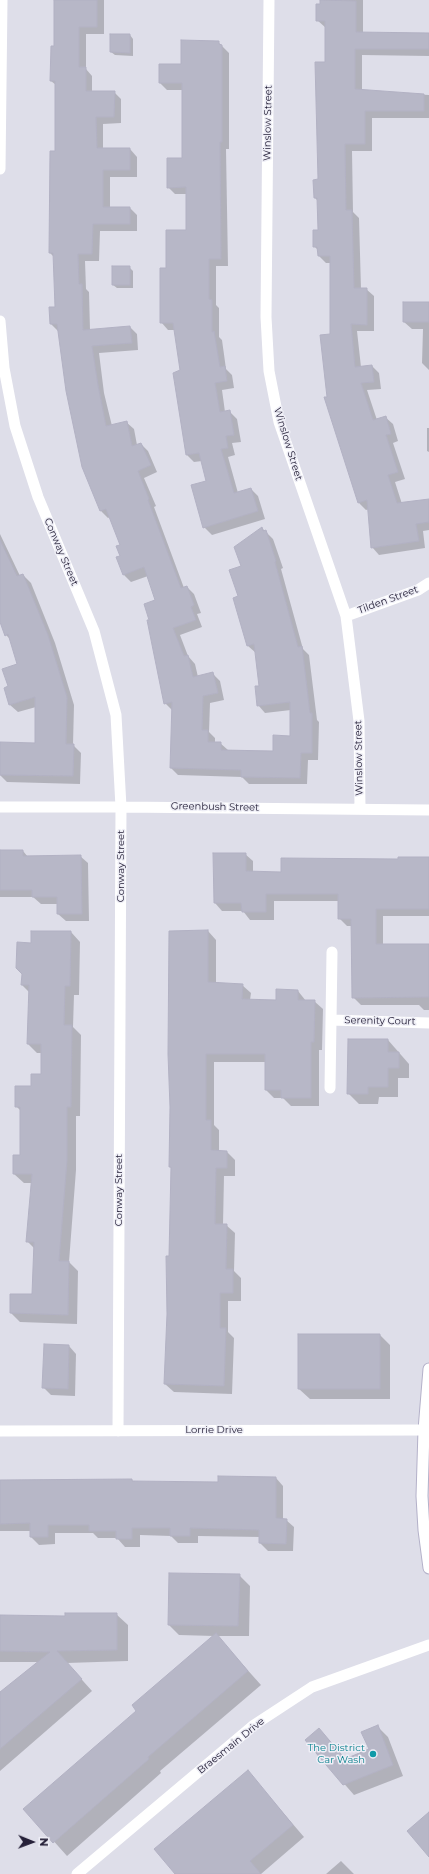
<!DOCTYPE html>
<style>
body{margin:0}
#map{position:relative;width:429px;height:1874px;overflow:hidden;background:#dedee9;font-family:Montserrat,sans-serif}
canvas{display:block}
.north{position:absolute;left:12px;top:1822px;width:40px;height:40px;-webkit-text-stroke:3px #eeeef6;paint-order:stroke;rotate:91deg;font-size:11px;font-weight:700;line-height:16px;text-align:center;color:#252038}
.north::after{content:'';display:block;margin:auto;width:14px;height:18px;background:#252038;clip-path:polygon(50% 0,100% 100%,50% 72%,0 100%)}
</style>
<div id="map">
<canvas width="429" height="1874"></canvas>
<div class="north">N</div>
</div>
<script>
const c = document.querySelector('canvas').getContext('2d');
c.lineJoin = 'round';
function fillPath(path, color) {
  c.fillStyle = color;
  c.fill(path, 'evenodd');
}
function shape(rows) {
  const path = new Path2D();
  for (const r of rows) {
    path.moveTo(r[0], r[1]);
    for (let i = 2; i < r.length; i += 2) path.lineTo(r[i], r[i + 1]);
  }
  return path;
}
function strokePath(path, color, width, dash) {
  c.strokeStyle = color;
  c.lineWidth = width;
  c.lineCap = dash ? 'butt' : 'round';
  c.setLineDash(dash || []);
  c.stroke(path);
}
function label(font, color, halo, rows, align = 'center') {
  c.font = font + ' Montserrat,sans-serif';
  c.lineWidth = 3;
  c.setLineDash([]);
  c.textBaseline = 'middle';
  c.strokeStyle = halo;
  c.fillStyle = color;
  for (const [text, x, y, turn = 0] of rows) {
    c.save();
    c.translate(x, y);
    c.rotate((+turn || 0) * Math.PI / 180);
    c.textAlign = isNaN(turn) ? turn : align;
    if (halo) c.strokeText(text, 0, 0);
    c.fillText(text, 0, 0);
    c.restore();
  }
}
fillPath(shape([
 [54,0,104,0,104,34,86,34,86,69,92,76,92,92,114,92,121,99,121,123,103,124,103,149,130,149,137,157,137,177,110,177,110,208,130,208,137,215,137,231,100,231,99,261,85,261,86,289,89,292,90,330,130,327,137,334,138,350,99,353,104,393,112,426,126,422,134,429,137,445,141,444,148,451,157,472,144,478,156,506,154,507,184,588,187,587,194,594,201,613,197,614,202,627,180,635,188,656,195,664,198,677,213,674,220,681,224,700,210,703,209,732,215,738,215,743,220,743,228,750,274,752,291,737,291,710,265,713,258,705,260,687,256,653,248,646,239,597,242,567,262,528,273,539,283,568,281,569,303,649,309,655,317,720,319,722,318,760,308,760,307,784,249,784,242,777,178,775,171,768,172,710,165,703,150,620,156,601,148,576,131,582,124,575,118,558,121,557,122,545,110,517,108,518,101,511,83,467,58,331,51,324,56,308,54,257,50,253,56,152,56,85,51,81,55,47],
 [321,0,363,0,363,33,429,34,429,56,362,55,362,91,429,95,429,118,372,118,372,151,352,151,353,212,359,218,361,289,366,289,374,296,374,331,357,331,361,367,372,366,379,373,381,389,367,390,377,420,385,417,393,424,398,441,393,443,405,479,395,482,402,504,429,500,429,530,423,531,425,548,379,555,372,547,369,509,366,510,359,503,328,397,331,335,331,263,326,263,319,256,319,251,314,246,319,231,318,201,315,198,319,180,326,63,326,28,317,20],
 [130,35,133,39,133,56,115,55,111,52],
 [218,42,229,53,229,149,226,149,228,266,216,266,216,305,219,308,219,337,222,340,226,369,232,375,234,388,222,390,225,412,230,412,237,419,241,442,232,443,235,455,228,457,238,493,251,489,258,496,265,519,212,535,204,527,207,481,202,461,194,462,187,455,174,374,181,371,175,330,168,330,161,322,167,269,187,231,187,194,175,194,168,187,183,159,183,90,167,90,160,83,182,65],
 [129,267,133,271,133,288,117,288,113,285],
 [429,303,429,370,422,363,423,329,412,329,404,322],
 [427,428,429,428,429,452,427,451],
 [0,534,20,576,23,575,31,583,55,643,74,705,73,745,81,753,80,784,7,782,0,775,0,743,36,744,36,707,18,712,10,705,5,688,9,687,19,665,11,640,6,635,0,620],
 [0,851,23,851,28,857,80,856,88,863,89,921,66,921,58,914,58,904,41,904,33,897,0,897],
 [245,854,253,861,253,872,282,873,399,860,429,858,429,916,383,916,383,945,429,945,429,1010,424,1010,419,1005,361,1005,353,997,352,926,347,926,339,918,339,901,274,901,274,920,250,920,243,911,222,911,215,903],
 [208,931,216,940,216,984,242,985,251,993,250,1000,277,1001,298,991,306,1001,314,1001,323,1009,322,1050,319,1050,319,1106,291,1106,283,1098,274,1098,266,1090,266,1062,214,1062,214,1125,219,1130,219,1152,227,1152,235,1160,235,1176,224,1176,223,1225,226,1225,235,1233,234,1271,241,1278,241,1301,228,1301,228,1332,234,1338,232,1394,174,1392,165,1384,172,1169,170,1167],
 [71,932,80,942,79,995,74,995,73,1027,81,1035,80,1116,76,1116,76,1170,69,1262,78,1271,77,1324,20,1322,11,1313,33,1295,34,1248,27,1241,32,1183,24,1183,14,1174,21,1156,21,1111,16,1106,42,1075,42,1053,37,1053,28,1044,29,992,22,985,32,944],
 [388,1040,409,1064,409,1078,398,1078,398,1097,379,1097,378,1104,359,1104,348,1093],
 [380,1335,390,1345,390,1399,310,1399,299,1389],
 [69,1346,76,1354,75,1396,51,1395,43,1387],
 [276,1478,283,1486,283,1520,286,1520,294,1527,293,1551,268,1551,260,1543,260,1537,198,1536,198,1543,178,1543,171,1536,140,1535,140,1547,125,1547,117,1538,98,1538,93,1533,55,1533,55,1544,39,1545,31,1537,31,1531,0,1531,0,1480,132,1480,134,1482,219,1483],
 [239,1575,250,1586,249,1636,217,1636,261,1685,160,1771,161,1773,67,1856,25,1809,138,1711,214,1636,179,1635,169,1625],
 [116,1614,128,1625,128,1661,67,1663,92,1691,0,1771,0,1693,38,1662,0,1662,0,1616,66,1617],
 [377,1726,388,1737,403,1776,354,1795,306,1740,319,1729,346,1759,370,1750],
 [248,1772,304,1837,261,1874,176,1874],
 [341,1861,354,1874,326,1874]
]), '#0003');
const building = shape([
 [54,0,97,0,97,27,79,27,79,67,86,67,86,91,115,91,114,117,96,117,97,148,130,148,130,170,103,170,103,207,130,207,130,224,93,224,92,254,78,254,79,284,82,284,83,330,130,326,132,343,92,346,98,385,106,426,127,421,132,446,141,443,151,465,138,471,149,499,148,500,181,588,187,586,194,605,191,607,196,620,173,628,184,656,188,655,193,677,213,672,218,693,203,696,202,730,208,730,208,742,221,742,221,750,273,751,273,735,290,736,290,702,257,706,255,686,259,686,254,644,247,646,233,598,238,596,229,570,241,566,234,547,262,527,263,531,266,530,276,561,275,562,298,647,302,646,310,713,312,713,312,753,301,753,300,778,241,777,241,770,170,768,172,702,164,704,147,620,149,620,144,604,155,600,144,567,123,575,116,557,120,556,116,546,120,545,106,509,100,511,82,467,66,391,57,324,50,324,49,307,55,307,53,253,49,253,50,151,55,151,55,81,50,81,51,46,54,46,54,0],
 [320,0,356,1,356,32,429,33,429,49,355,49,355,89,424,94,424,111,365,111,365,144,345,144,346,210,352,210,354,288,367,288,367,325,351,324,355,367,372,365,374,382,361,383,373,420,386,416,391,434,386,435,398,472,388,475,397,503,429,499,429,522,416,524,419,541,371,548,367,500,358,503,324,397,327,397,320,335,330,334,330,256,318,256,317,247,313,247,313,230,318,230,317,198,314,198,313,180,318,179,315,62,325,62,325,21,316,21,316,4,320,4,320,0],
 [110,34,130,34,130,53,110,52,110,34],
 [181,40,219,41,219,44,222,45,222,142,220,142,221,259,209,259,209,299,212,300,212,332,214,331,220,367,225,366,227,381,215,383,220,412,230,410,234,435,226,436,228,448,221,449,234,493,251,488,258,511,203,528,191,485,206,481,199,453,186,455,173,373,180,370,173,323,160,323,160,268,166,268,166,230,186,230,186,187,167,188,167,158,182,158,182,83,159,83,159,64,181,64,181,40],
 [112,266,130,266,130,285,112,285,112,266],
 [403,302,429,302,429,322,403,322,403,302],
 [0,540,17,576,23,574,48,635,67,697,66,744,74,744,73,776,0,775,0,742,35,743,35,697,9,705,4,688,8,686,2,669,17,664,8,634,5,636,0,622,0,540],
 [0,850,23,850,23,856,81,855,82,914,57,914,57,897,32,897,32,890,0,890,0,850],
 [213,853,246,853,246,871,281,872,281,858,398,859,398,857,429,857,429,909,376,909,376,944,429,944,429,997,352,998,351,919,338,919,338,894,266,894,266,912,242,912,241,903,214,903,213,853],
 [208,930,208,982,243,984,242,999,276,1000,276,989,298,990,298,1000,315,1000,314,1042,311,1042,311,1098,281,1098,281,1090,265,1090,265,1054,206,1054,206,1120,211,1120,211,1150,227,1151,227,1168,216,1168,215,1224,227,1224,226,1269,233,1269,233,1293,220,1293,220,1328,226,1328,224,1386,164,1384,167,1314,166,1256,169,1256,171,1167,169,1167,170,1107,168,1054,169,931,208,930],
 [31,931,71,931,70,986,65,986,64,1025,72,1025,71,1107,67,1107,67,1161,59,1261,69,1261,68,1315,10,1313,10,1294,32,1294,34,1242,26,1242,32,1174,13,1174,13,1155,20,1155,20,1107,15,1107,15,1086,31,1086,31,1074,41,1074,41,1044,27,1044,29,985,21,985,22,974,16,968,17,942,31,943,31,931],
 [348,1039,388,1039,388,1052,399,1052,399,1068,388,1068,388,1087,368,1087,368,1094,347,1094,348,1039],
 [298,1334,380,1334,380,1389,298,1389,298,1334],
 [44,1344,69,1345,68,1389,42,1388,44,1344],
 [218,1476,276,1477,276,1518,287,1519,286,1544,259,1543,259,1530,190,1528,190,1536,170,1536,170,1528,132,1528,132,1539,116,1539,116,1531,89,1531,89,1525,48,1525,48,1537,30,1537,30,1523,0,1524,0,1480,132,1479,132,1481,218,1482,218,1476],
 [169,1573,240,1574,238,1626,168,1625,169,1573],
 [65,1613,117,1613,117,1650,57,1651,82,1679,0,1749,0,1692,50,1652,0,1651,0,1615,65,1616,65,1613],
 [216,1633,248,1671,148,1757,149,1759,53,1843,23,1809,136,1711,132,1705,216,1633],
 [378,1725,393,1765,343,1785,305,1740,319,1728,345,1759,369,1749,361,1732,378,1725],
 [248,1770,293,1825,250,1861,261,1874,175,1874,154,1849,248,1770],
 [429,1812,429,1857,407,1831,429,1812]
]);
fillPath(building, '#b7b7c7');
strokePath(building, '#b2b1c3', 1);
const secondary = shape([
 [429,1369,424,1430,422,1496,424,1530,429,1568]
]);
strokePath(secondary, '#b4b1c9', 13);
strokePath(shape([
 [269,0,266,317,269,371,279,422,346,616,359,721,360,809],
 [0,169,2,0],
 [0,321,4,368,15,426,38,497,94,631,116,715,121,807,118,1431],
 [346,616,418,590,429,583],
 [0,807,121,807,429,810],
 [331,1020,429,1023],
 [330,1088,332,952],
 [0,1431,429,1430],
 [77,1874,254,1725,312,1687,429,1645]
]), '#fff', 11);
strokePath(secondary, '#fff', 11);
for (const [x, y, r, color] of [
 [373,1754,4,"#0f9aa8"]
]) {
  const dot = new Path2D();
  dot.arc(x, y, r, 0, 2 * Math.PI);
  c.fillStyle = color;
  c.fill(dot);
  strokePath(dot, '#eeeef6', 1.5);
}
label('10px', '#252038', '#eeeef6', [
 ["Winslow Street",268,123,-89],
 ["Winslow Street",288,444,73],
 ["Conway Street",61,552,67],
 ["Tilden Street",388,600,-20],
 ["Winslow Street",359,758,-91],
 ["Greenbush Street",215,807,1],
 ["Conway Street",121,866,-90],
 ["Serenity Court",380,1021,1],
 ["Conway Street",119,1190,-90],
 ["Lorrie Drive",214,1430],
 ["Braesmain Drive",231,1746,-39]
]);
label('10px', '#0d838f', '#eeeef6', [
 ["The District",365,1748],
 ["Car Wash",365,1760]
], 'right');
</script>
